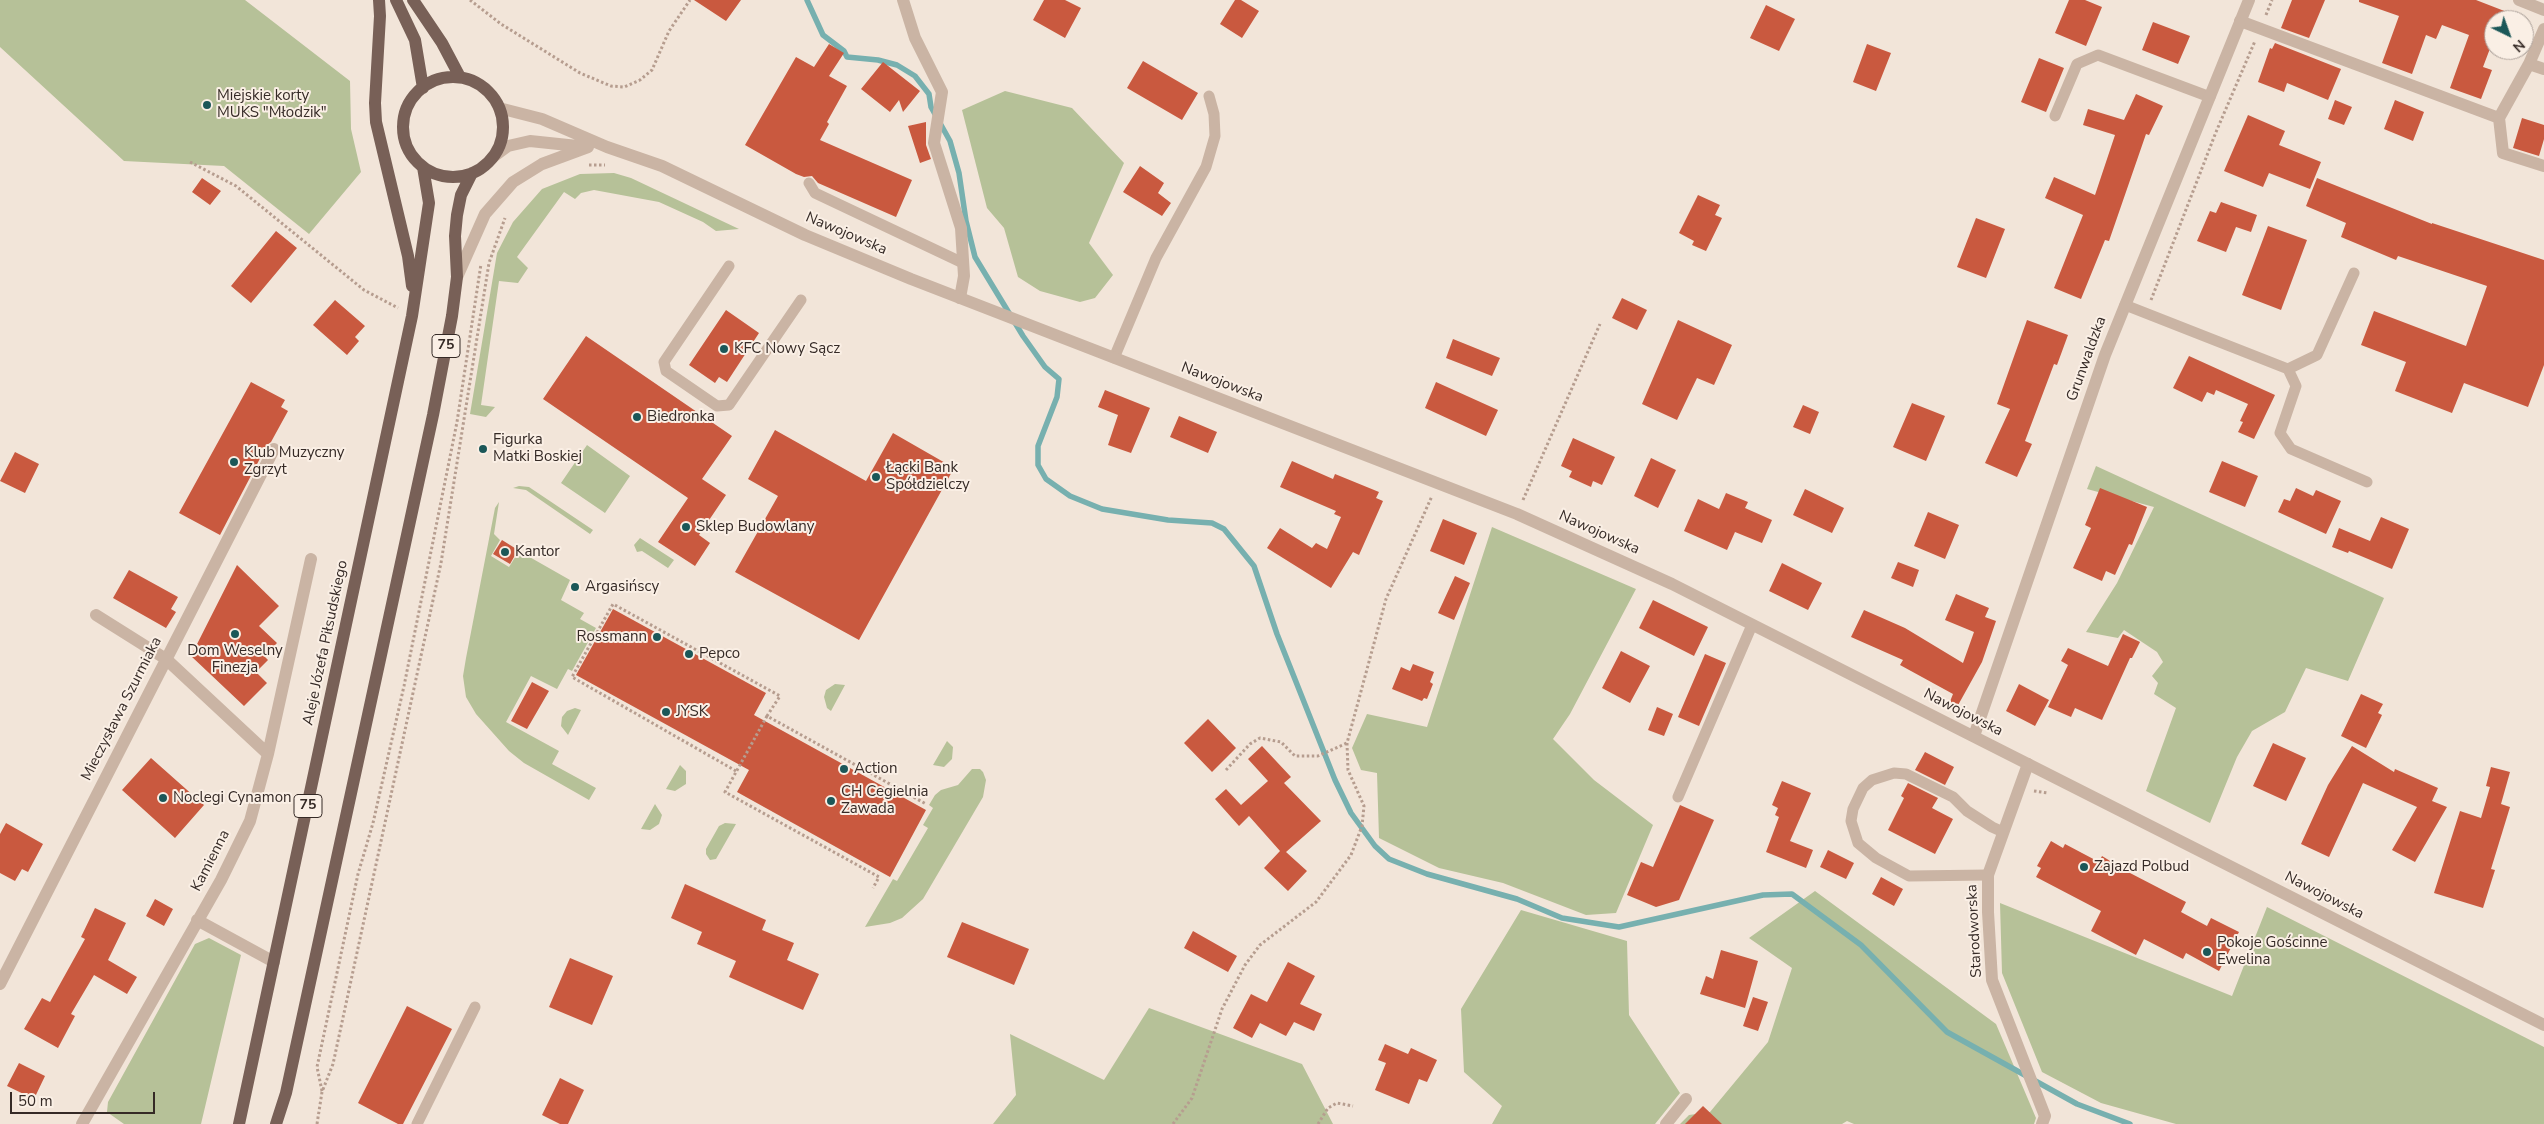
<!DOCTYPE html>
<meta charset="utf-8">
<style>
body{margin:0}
#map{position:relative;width:2544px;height:1124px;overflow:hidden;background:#f2e5d9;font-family:"Nunito Sans",sans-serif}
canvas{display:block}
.north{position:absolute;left:2484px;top:10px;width:50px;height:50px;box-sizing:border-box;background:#faefe5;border:1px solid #aba099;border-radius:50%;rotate:138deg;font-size:14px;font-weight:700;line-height:20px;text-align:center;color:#352a26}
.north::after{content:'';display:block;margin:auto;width:18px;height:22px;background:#1b5758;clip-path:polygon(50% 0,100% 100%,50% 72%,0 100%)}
.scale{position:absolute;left:10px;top:1092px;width:145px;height:22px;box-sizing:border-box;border:2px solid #352a26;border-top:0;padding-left:6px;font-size:15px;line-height:18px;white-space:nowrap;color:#352a26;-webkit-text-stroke:4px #faefe5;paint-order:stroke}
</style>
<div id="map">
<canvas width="2544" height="1124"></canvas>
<div class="north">N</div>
<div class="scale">50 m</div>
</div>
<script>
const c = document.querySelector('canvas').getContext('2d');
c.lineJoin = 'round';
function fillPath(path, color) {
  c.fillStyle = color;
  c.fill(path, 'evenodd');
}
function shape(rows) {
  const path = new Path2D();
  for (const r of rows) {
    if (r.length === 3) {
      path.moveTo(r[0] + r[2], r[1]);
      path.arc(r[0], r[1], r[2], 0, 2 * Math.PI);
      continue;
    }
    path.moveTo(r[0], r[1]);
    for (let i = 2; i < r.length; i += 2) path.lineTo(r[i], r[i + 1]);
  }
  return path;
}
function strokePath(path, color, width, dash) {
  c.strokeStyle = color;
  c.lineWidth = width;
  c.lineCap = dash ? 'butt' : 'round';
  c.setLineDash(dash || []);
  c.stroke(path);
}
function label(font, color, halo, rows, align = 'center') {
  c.font = font + ' "Nunito Sans",sans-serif';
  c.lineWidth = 4;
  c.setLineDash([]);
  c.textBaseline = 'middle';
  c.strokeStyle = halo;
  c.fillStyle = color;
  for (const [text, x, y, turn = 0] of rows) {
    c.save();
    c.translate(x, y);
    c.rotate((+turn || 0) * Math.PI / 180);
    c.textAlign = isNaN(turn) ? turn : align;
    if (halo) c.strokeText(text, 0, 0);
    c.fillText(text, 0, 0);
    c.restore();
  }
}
fillPath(shape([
 [0,0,245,0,350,81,351,129,361,172,309,234,224,166,124,161,0,47],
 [1005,91,1072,108,1124,163,1089,243,1113,275,1095,298,1080,302,1040,291,1018,277,1004,228,987,208,962,110],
 [614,173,631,178,739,229,716,231,703,222,659,202,594,190,581,193,575,199,564,192,517,257,528,268,518,283,499,281,481,405,495,407,486,417,470,414,497,253,513,222,542,189,580,174],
 [587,445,630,476,605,513,561,483],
 [2096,466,2384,598,2348,681,2306,668,2285,712,2252,731,2237,757,2210,823,2146,791,2176,708,2154,694,2158,683,2152,676,2163,662,2157,652,2124,630,2118,638,2086,632,2117,583,2154,507,2087,489],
 [519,486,529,487,593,530,590,534,526,490,513,488],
 [499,502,494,534,500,540,491,556,509,567,519,551,570,580,561,600,584,613,580,619,596,628,572,671,568,669,557,689,531,676,506,722,559,751,552,764,596,788,589,800,524,763,509,751,476,714,466,697,463,676,466,658,495,508],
 [1492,527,1636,589,1570,714,1553,739,1594,780,1653,825,1616,913,1586,915,1503,883,1439,868,1379,838,1377,773,1361,770,1352,748,1367,714,1427,727],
 [640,538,674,560,668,568,642,551,637,552,634,545],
 [835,684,845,685,831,711,827,708,824,697,826,690],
 [575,708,581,710,568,735,561,726,562,717,567,711],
 [947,741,953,747,952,759,944,767,933,765],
 [680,765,686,771,686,784,675,791,666,789],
 [972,769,980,769,983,772,986,780,983,797,923,899,902,918,890,923,865,927,893,879,897,881,928,828,923,825,933,808,929,805,935,795,941,790,958,785],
 [655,804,662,815,659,824,650,830,641,829],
 [725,823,736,824,716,859,710,860,706,854,706,849,719,826],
 [1815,891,1996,1024,2036,1118,2034,1124,1854,1124,1847,1121,1842,1124,1680,1124,1689,1115,1710,1112,1768,1042,1792,968,1749,938],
 [2000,903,2232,996,2267,907,2544,1047,2544,1124,2176,1124,2101,1103,2042,1072,2002,973],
 [1521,910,1627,941,1629,1015,1680,1093,1655,1124,1492,1124,1502,1106,1464,1072,1461,1009],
 [209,938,241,955,201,1124,124,1124,107,1112,108,1102,195,944],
 [1149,1008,1302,1064,1333,1124,993,1124,1016,1095,1010,1034,1104,1080]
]), '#b6c198');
strokePath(shape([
 [807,0,823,35,844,51,847,57,878,60,897,65,915,76,929,94,931,107,950,141,959,173,966,221,975,257,1023,336,1045,367,1059,379,1057,397,1038,446,1038,465,1046,479,1070,496,1102,509,1168,520,1212,523,1224,529,1254,566,1277,634,1335,780,1351,813,1375,846,1389,859,1427,874,1517,899,1562,918,1619,927,1763,895,1792,894,1861,945,1947,1032,2077,1104,2130,1124]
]), '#77b0af', 5.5);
fillPath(shape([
 [694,0,741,0,726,21],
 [1044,0,1065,0,1081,8,1065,38,1033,20],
 [1235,0,1241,0,1259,11,1242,38,1220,24],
 [2069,0,2085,0,2102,7,2086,46,2055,33],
 [2292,0,2325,0,2309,38,2281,28],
 [2359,0,2476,0,2525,19,2494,20,2494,38,2483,67,2492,70,2481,99,2450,88,2469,35,2442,25,2436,39,2426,35,2412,74,2382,63,2399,16,2359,2],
 [1766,5,1795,19,1779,51,1750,38],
 [2153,22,2190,36,2178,64,2142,50],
 [2275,43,2341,69,2328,100,2287,83,2284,92,2258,82,2270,48,2272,49],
 [829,44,844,53,829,76,847,86,827,122,829,124,820,140,912,180,896,217,818,183,812,176,804,177,796,174,745,145,796,57,814,67],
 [1867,44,1891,53,1876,91,1853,82],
 [2039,58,2064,68,2046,112,2021,102],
 [1143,61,1198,93,1182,120,1127,88],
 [883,62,920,91,903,112,899,100,890,112,861,89],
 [2136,94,2163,106,2149,135,2146,134,2109,241,2105,240,2081,299,2054,288,2083,215,2045,198,2054,177,2095,195,2115,135,2083,125,2088,109,2124,120],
 [2335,100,2352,107,2344,125,2328,119],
 [2395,100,2424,112,2413,141,2384,129],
 [2248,115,2285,131,2279,145,2321,162,2310,189,2269,173,2263,187,2224,171],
 [2522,118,2544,125,2544,139,2539,156,2513,148],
 [926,122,926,145,931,159,920,163,908,126],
 [1140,166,1164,183,1158,193,1171,203,1162,216,1123,192],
 [202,178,221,191,210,205,192,192],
 [2317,178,2432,224,2432,223,2544,260,2544,365,2528,407,2464,383,2452,413,2395,391,2406,362,2361,345,2374,311,2466,346,2487,286,2398,256,2396,260,2341,237,2346,223,2306,206],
 [1698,195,1720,205,1715,215,1722,218,1706,251,1692,245,1694,241,1679,233],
 [2221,202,2257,215,2251,232,2236,227,2226,252,2197,241,2210,211,2216,213],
 [1976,218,2005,229,1986,278,1957,267],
 [2268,226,2307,240,2281,310,2242,295],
 [276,231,297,248,251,303,231,286],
 [1622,298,1647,310,1637,330,1612,318],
 [335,300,365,326,355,337,359,341,347,355,313,325],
 [726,310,759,333,727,382,719,377,715,383,689,365],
 [1678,320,1732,345,1714,385,1697,378,1677,420,1642,404],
 [2027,320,2068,335,2057,365,2054,364,2025,441,2032,444,2017,477,1985,463,2010,409,1997,404],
 [586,336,732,436,702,479,726,495,699,535,710,543,695,566,658,542,688,498,543,399],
 [1453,339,1500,358,1492,376,1446,358],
 [2189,356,2275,395,2254,439,2238,432,2243,422,2240,421,2248,404,2216,390,2214,395,2207,392,2202,402,2173,388],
 [251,382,285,400,281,407,288,411,271,442,267,445,220,535,179,513],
 [1436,382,1498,410,1486,436,1425,408],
 [1105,390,1150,408,1131,453,1108,445,1118,415,1098,407],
 [1912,403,1945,416,1926,461,1893,447],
 [1803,405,1819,412,1810,434,1793,427],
 [1179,416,1217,432,1208,453,1170,437],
 [775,430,866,481,893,433,954,468,859,640,735,572,778,496,748,479],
 [1573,438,1615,457,1602,485,1593,481,1591,487,1569,477,1572,471,1561,466],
 [15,452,39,464,25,493,0,481],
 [1651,458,1676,470,1658,508,1634,496],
 [1292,461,1333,479,1335,474,1379,492,1376,498,1383,501,1359,555,1353,552,1331,588,1267,548,1280,528,1312,548,1316,543,1327,549,1341,517,1334,514,1336,511,1280,487],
 [2222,461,2258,476,2245,507,2209,492],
 [2100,488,2147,507,2132,545,2129,544,2115,575,2106,571,2102,581,2073,568,2091,528,2085,525],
 [2296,488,2313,496,2316,490,2341,501,2326,534,2278,512,2284,499,2290,501],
 [1805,489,1844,508,1832,533,1793,515],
 [1726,493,1748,502,1745,508,1772,520,1762,543,1735,532,1727,550,1684,531,1698,499,1719,509],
 [1928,512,1959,525,1945,559,1914,546],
 [2381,517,2409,529,2392,569,2349,551,2348,553,2332,547,2339,528,2370,541],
 [1443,519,1477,533,1464,565,1430,551],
 [502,540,518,550,510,564,493,554],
 [1898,562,1919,570,1913,587,1891,578],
 [1782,563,1822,583,1808,610,1769,591],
 [237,565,279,606,259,626,277,643,264,656,268,660,256,672,267,683,244,706,191,656],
 [129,570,178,597,171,609,176,612,166,628,113,598],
 [1455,576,1470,583,1454,620,1438,613],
 [1956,594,1989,608,1985,617,1996,621,1982,662,1957,707,1949,704,1953,694,1900,665,1903,660,1851,637,1864,610,1905,628,1963,663,1974,632,1945,620],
 [1653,600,1708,627,1694,656,1639,628],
 [613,609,766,693,754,715,926,810,890,877,737,792,749,770,576,675],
 [2123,634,2140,642,2132,658,2130,658,2102,720,2075,708,2071,717,2048,707,2068,665,2061,661,2068,648,2108,666],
 [1621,651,1650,666,1630,703,1602,688],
 [1705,654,1726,663,1699,726,1678,717],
 [1413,664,1434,672,1430,682,1433,684,1427,699,1424,698,1422,701,1392,689,1401,667,1410,671],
 [532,682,549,691,527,729,511,721],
 [2019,684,2049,700,2035,726,2006,711],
 [2361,694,2383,704,2378,713,2382,715,2366,748,2341,736],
 [1657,707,1673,714,1664,736,1648,730],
 [1208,719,1236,748,1212,772,1184,743],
 [2273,743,2306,758,2286,801,2253,786],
 [1262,746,1291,777,1284,783,1321,821,1286,852,1307,871,1288,891,1264,868,1280,851,1249,816,1239,826,1215,799,1226,789,1241,805,1268,781,1248,759],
 [2352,746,2394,772,2395,769,2438,788,2432,801,2447,807,2415,862,2392,850,2417,807,2363,783,2329,857,2301,844,2328,785],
 [1925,752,1954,767,1945,785,1915,770],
 [151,758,204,805,175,838,122,790],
 [2491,767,2510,772,2501,804,2510,807,2491,869,2495,870,2483,908,2434,893,2460,811,2481,818,2490,787,2486,786],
 [1782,781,1811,793,1790,841,1813,850,1806,868,1766,852,1779,817,1775,815,1778,808,1772,805],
 [1908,783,1938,798,1932,808,1953,819,1935,854,1888,830,1904,798,1901,796],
 [1680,805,1714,820,1679,900,1656,907,1627,895,1641,862,1653,867],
 [6,823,43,844,28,872,22,869,15,881,0,873,0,834],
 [2051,841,2063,848,2065,844,2099,862,2102,856,2130,873,2186,902,2181,912,2207,926,2211,918,2239,932,2219,971,2186,953,2183,959,2144,939,2136,955,2091,931,2101,911,2036,877,2041,868,2037,866],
 [1828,850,1854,863,1846,879,1820,867],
 [1881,877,1903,889,1894,906,1872,894],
 [685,884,766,920,762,930,794,943,787,960,819,974,803,1010,729,977,736,961,697,944,702,932,671,918],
 [155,899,173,909,164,926,146,916],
 [95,908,126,923,108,960,137,977,127,994,94,975,71,1014,75,1016,58,1048,24,1029,42,998,50,1002,85,939,81,937],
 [962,922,1029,949,1014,985,947,957],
 [1193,931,1237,956,1228,972,1184,948],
 [1721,950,1758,961,1745,1008,1700,994,1706,976,1713,979],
 [570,958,613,976,592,1025,549,1007],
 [1288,962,1315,976,1300,1004,1322,1014,1314,1031,1294,1022,1286,1036,1260,1023,1252,1038,1233,1028,1251,994,1267,1002],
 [1753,997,1768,1002,1758,1031,1743,1026],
 [407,1006,452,1029,403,1124,398,1124,358,1103],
 [1385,1044,1408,1054,1411,1048,1437,1060,1427,1082,1419,1079,1409,1104,1375,1090,1386,1063,1378,1060],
 [19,1063,45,1076,34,1099,7,1086],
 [560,1078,584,1090,568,1124,560,1124,542,1115],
 [1703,1106,1722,1124,1685,1124]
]), '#c9593f');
strokePath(shape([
 [470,0,501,24,580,73,611,86,624,87,640,80,652,70,669,31,690,0],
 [2266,15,2272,0],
 [190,162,236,186,364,290,398,308],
 [589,165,605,165],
 [2151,300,2216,132,2255,41],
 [1523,500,1600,324],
 [767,716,725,792,879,877,873,888],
 [1226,770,1250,744,1260,738,1281,742,1295,756,1318,756,1347,743],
 [736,771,572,677,613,604,780,696,767,716,926,804],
 [2034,791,2048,793],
 [322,1091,317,1067,358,874,373,823,404,686,457,422,481,264],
 [317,1124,322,1092,333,1064,441,563,489,263,505,218],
 [1173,1124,1192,1098,1222,1009,1245,965,1260,945,1316,902,1351,855,1362,826,1364,806,1348,770,1347,743,1386,599,1432,496],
 [1318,1124,1328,1108,1337,1103,1353,1106]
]), '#b69d8f', 3, [2.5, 2.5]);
strokePath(shape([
 [2055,116,2077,64,2098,55,2210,97],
 [809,183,815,193,963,263],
 [729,266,664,362,666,371,717,406,729,405,801,300],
 [2125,305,2288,369,2317,355,2354,273],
 [1114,358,1156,258,1206,167,1215,136,1214,114,1209,96],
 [2288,369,2296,386,2280,433,2291,449,2367,482],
 [1678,797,1752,625],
 [1988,875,1909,876,1876,858,1858,843,1851,821,1853,809,1863,788,1872,780,1894,773,1906,774,1953,797,1967,811,1992,827,2003,832],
 [417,1124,475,1007]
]), '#cab4a4', 11);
strokePath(shape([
 [903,0,915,38,942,92,934,143,961,228,964,276,960,298],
 [2519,0,2544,10],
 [2240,21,2499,118],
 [2544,29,2529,64,2544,69],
 [2529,64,2499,118,2503,153,2544,166],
 [96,615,166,659,268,754],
 [2028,764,1988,875,1988,912,1992,980,2045,1116,2042,1124],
 [197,920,274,962],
 [0,984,274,449],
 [82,1124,221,880,250,821,268,754,311,559],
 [1666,1124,1686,1099]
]), '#cab4a4', 12);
strokePath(shape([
 [499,108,542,119,607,147,662,166,805,235,911,279,1517,514,1672,584,2544,1025],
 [493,157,508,146,530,141,587,147],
 [457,277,485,214,513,182,542,164,588,147],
 [1974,736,2105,355,2249,0]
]), '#cab4a4', 12);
strokePath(shape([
 [379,0,380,16,375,103,376,122,408,256,412,286],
 [396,0,415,40,423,88],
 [413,0,442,43,460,77],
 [453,127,50],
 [239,1124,412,316,429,203,423,167],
 [276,1124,286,1093,433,415,452,316,457,277,455,236,457,215,461,195,472,173]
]), '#786057', 12);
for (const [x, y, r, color] of [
 [207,105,5,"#1b5758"],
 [724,349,5,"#1b5758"],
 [637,417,5,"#1b5758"],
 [483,449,5,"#1b5758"],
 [234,462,5,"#1b5758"],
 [876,477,5,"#1b5758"],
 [686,527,5,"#1b5758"],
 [505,552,5,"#1b5758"],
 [575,587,5,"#1b5758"],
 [235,634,5,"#1b5758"],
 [657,637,5,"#1b5758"],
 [689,654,5,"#1b5758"],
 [666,712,5,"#1b5758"],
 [844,769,5,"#1b5758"],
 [163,798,5,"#1b5758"],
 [831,801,5,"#1b5758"],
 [2084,867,5,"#1b5758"],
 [2207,952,5,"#1b5758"]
]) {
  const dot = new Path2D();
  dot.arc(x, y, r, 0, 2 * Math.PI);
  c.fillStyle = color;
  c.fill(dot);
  strokePath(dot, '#faefe5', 2);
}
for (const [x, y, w] of [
 [446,346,28],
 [308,806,28]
]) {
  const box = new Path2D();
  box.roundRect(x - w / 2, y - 11.5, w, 23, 4);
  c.fillStyle = '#faefe5';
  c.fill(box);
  strokePath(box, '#352a26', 1);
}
label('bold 14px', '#352a26', null, [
 ["75",446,346],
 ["75",308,806]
]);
label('15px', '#352a26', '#faefe5', [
 ["Miejskie korty",217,96],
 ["MUKS \"Młodzik\"",217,113],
 ["KFC Nowy Sącz",734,349],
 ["Biedronka",647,417],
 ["Figurka",493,440],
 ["Matki Boskiej",493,457],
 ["Klub Muzyczny",244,453],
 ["Zgrzyt",244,470],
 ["Łącki Bank",886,468],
 ["Spółdzielczy",886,485],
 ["Sklep Budowlany",696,527],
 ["Kantor",515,552],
 ["Argasińscy",585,587],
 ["Rossmann",647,637,"right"],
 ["Dom Weselny",235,651,"center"],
 ["Finezja",235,668,"center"],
 ["Pepco",699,654],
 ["JYSK",676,712],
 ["Action",854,769],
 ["CH Cegielnia",841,792],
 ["Zawada",841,809],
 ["Noclegi Cynamon",173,798],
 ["Zajazd Polbud",2094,867],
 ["Pokoje Gościnne",2217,943],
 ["Ewelina",2217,960]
], 'left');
label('15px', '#352a26', '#faefe5', [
 ["Nawojowska",846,234,23],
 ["Grunwaldzka",2087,359,-70],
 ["Nawojowska",1222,383,21],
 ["Nawojowska",1599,533,24],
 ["Aleje Józefa Piłsudskiego",326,643,-78],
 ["Mieczysława Szurmiaka",122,709,-63],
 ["Nawojowska",1963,713,27],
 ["Kamienna",211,861,-63],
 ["Nawojowska",2324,896,27],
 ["Starodworska",1975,931,-93]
]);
</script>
